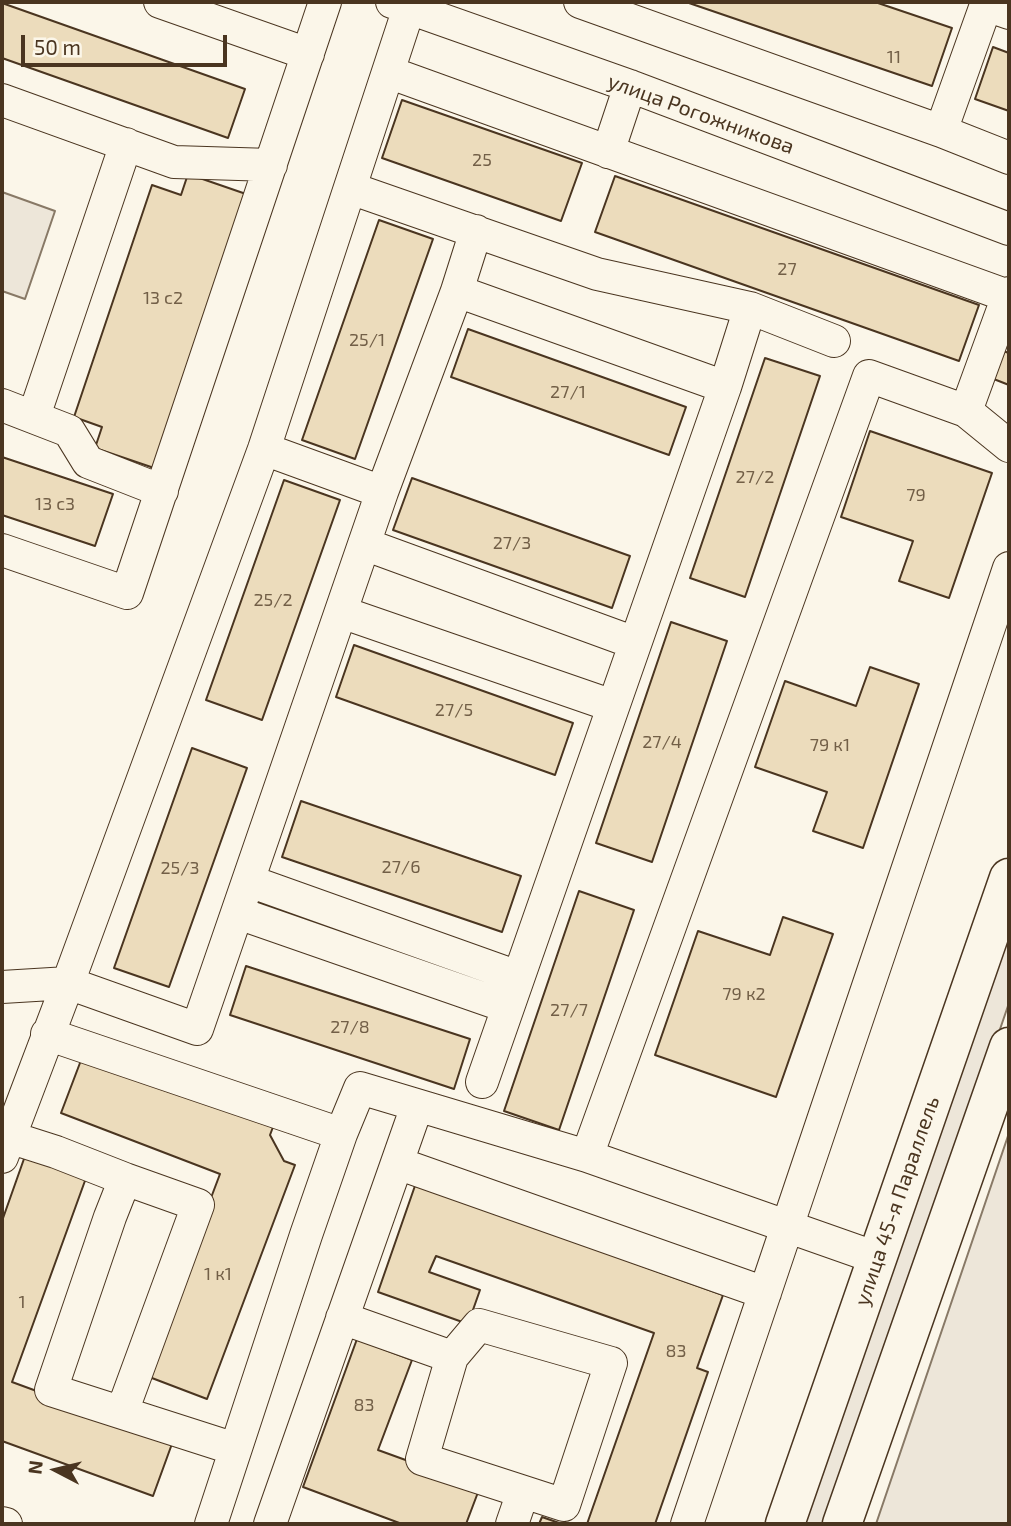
<!DOCTYPE html>
<meta charset="utf-8">
<style>
body{margin:0}
#map{position:relative;width:1011px;height:1526px;overflow:hidden;background:#fbf6e9;font-family:"Exo 2",sans-serif}
canvas{display:block}
.frame{position:absolute;inset:0;border:4px solid #4a3520;pointer-events:none}
.north{position:absolute;left:21px;top:1435px;width:70px;height:70px;-webkit-text-stroke:5px #fbf6e9;paint-order:stroke;rotate:277deg;font-size:19px;font-weight:700;line-height:28px;text-align:center;color:#4a3520}
.north::after{content:'';display:block;margin:auto;width:24px;height:32px;background:#4a3520;clip-path:polygon(50% 0,100% 100%,50% 72%,0 100%)}
.scale{position:absolute;left:21px;top:35px;width:206px;height:32px;box-sizing:border-box;border:4px solid #4a3520;border-top:0;padding-left:9px;font-size:21px;line-height:24px;white-space:nowrap;color:#4a3520;-webkit-text-stroke:5px #fbf6e9;paint-order:stroke}
</style>
<div id="map">
<canvas width="1011" height="1526"></canvas>
<div class="frame"></div>
<div class="north">N</div>
<div class="scale">50 m</div>
</div>
<script>
const c = document.querySelector('canvas').getContext('2d');
c.lineJoin = 'round';
function fillPath(path, color) {
  c.fillStyle = color;
  c.fill(path, 'evenodd');
}
function shape(rows) {
  const path = new Path2D();
  for (const r of rows) {
    path.moveTo(r[0], r[1]);
    for (let i = 2; i < r.length; i += 2) path.lineTo(r[i], r[i + 1]);
  }
  return path;
}
function strokePath(path, color, width, dash) {
  c.strokeStyle = color;
  c.lineWidth = width;
  c.lineCap = dash ? 'butt' : 'round';
  c.setLineDash(dash || []);
  c.stroke(path);
}
function label(font, color, halo, rows, align = 'center') {
  c.font = font + ' "Exo 2",sans-serif';
  c.lineWidth = 5;
  c.setLineDash([]);
  c.textBaseline = 'middle';
  c.strokeStyle = halo;
  c.fillStyle = color;
  for (const [text, x, y, turn = 0] of rows) {
    c.save();
    c.translate(x, y);
    c.rotate((+turn || 0) * Math.PI / 180);
    c.textAlign = isNaN(turn) ? turn : align;
    if (halo) c.strokeText(text, 0, 0);
    c.fillText(text, 0, 0);
    c.restore();
  }
}
const green = shape([
 [2,192,55,211,25,299,2,291,2,192],
 [1009,931,1009,1003,830,1524,804,1524,1009,931],
 [1009,1133,1009,1524,876,1524,1009,1133]
]);
fillPath(green, '#ede6d9');
strokePath(green, '#887966', 2);
const building = shape([
 [686,2,875,2,952,28,932,86,686,2],
 [2,3,245,89,228,138,2,58,2,3],
 [993,47,1009,53,1009,111,975,99,993,47],
 [402,100,582,163,561,221,382,158,402,100],
 [188,174,246,194,154,468,95,448,102,427,74,417,152,185,181,195,188,174],
 [615,176,979,305,959,361,595,232,615,176],
 [379,220,433,239,355,459,302,440,379,220],
 [468,329,686,407,669,455,451,377,468,329],
 [997,349,1009,353,1009,385,986,376,997,349],
 [765,358,820,376,745,597,690,578,765,358],
 [870,431,992,473,949,598,899,581,913,541,841,517,870,431],
 [2,457,113,494,95,546,2,515,2,457],
 [412,478,630,556,612,608,393,530,412,478],
 [284,480,340,500,262,720,206,700,284,480],
 [671,622,727,641,652,862,596,843,671,622],
 [354,645,573,723,555,775,336,697,354,645],
 [870,667,919,684,863,848,813,831,827,792,755,767,785,681,856,706,870,667],
 [192,748,247,768,169,987,114,968,192,748],
 [301,801,521,876,502,932,282,857,301,801],
 [579,891,634,910,559,1130,504,1111,579,891],
 [783,917,833,934,776,1097,655,1055,698,931,770,955,783,917],
 [246,966,470,1039,454,1089,230,1015,246,966],
 [83,1055,273,1127,270,1135,284,1161,295,1165,207,1399,144,1375,220,1174,61,1113,83,1055],
 [25,1156,86,1178,12,1382,173,1441,153,1496,2,1441,2,1221,25,1156],
 [417,1180,634,1263,723,1295,697,1368,708,1372,655,1524,587,1524,654,1333,436,1256,429,1272,480,1290,468,1324,378,1292,417,1180],
 [357,1339,412,1360,378,1450,480,1487,466,1524,402,1524,303,1487,357,1339],
 [542,1517,562,1524,539,1524,542,1517]
]);
fillPath(building, '#ecdcbc');
strokePath(building, '#4a3520', 2);
const minor = shape([
 [160,2,308,54],
 [392,2,630,86,1009,229],
 [580,2,941,131,1009,158],
 [388,72,1008,296],
 [2,100,174,162,271,165],
 [941,131,986,5,1009,13],
 [608,152,630,86],
 [350,188,597,274,750,308,834,341],
 [457,291,725,387,482,1082],
 [725,387,750,308],
 [2,405,69,431,88,462,162,491],
 [966,411,1009,293],
 [34,416,126,144],
 [264,449,382,492],
 [364,544,635,643],
 [2,550,127,593,325,2],
 [341,612,613,706],
 [249,881,518,977],
 [238,913,508,1007],
 [2,987,68,983,197,1029,382,492,457,291,476,231],
 [47,1034,341,1134],
 [9,1137,56,1152,125,1179,110,1217,51,1390,235,1449],
 [587,1156,869,376,966,411,1009,446],
 [2,1157,68,983,264,449,409,8],
 [397,1163,765,1293],
 [342,1318,452,1357,422,1459,564,1505,611,1363,479,1325,452,1357],
 [122,1412,198,1205,125,1179],
 [2,1523,6,1524],
 [211,1524,306,1235,341,1134,360,1088,587,1156,877,1258],
 [270,1524,417,1106],
 [512,1524,523,1492],
 [687,1524,1009,568]
]);
const major = shape([
 [785,1524,1009,878],
 [842,1524,1009,1047]
]);
strokePath(minor, '#4a3520', 34);
strokePath(major, '#4a3520', 41);
strokePath(minor, '#fbf6e9', 32);
strokePath(major, '#fbf6e9', 38);
label('18px', '#725f47', null, [
 ["11",894,57],
 ["25",482,160],
 ["27",787,269],
 ["13 с2",163,298],
 ["25/1",367,340],
 ["27/1",568,392],
 ["27/2",755,477],
 ["79",916,495],
 ["13 с3",55,504],
 ["27/3",512,543],
 ["25/2",273,600],
 ["27/5",454,710],
 ["27/4",662,742],
 ["79 к1",830,745],
 ["27/6",401,867],
 ["25/3",180,868],
 ["79 к2",744,994],
 ["27/7",569,1010],
 ["27/8",350,1027],
 ["1 к1",218,1274],
 ["1",22,1302],
 ["83",676,1351],
 ["83",364,1405]
]);
label('21px', '#4a3520', '#fbf6e9', [
 ["улица Рогожникова",701,114,20],
 ["улица 45-я Параллель",897,1201,-71]
]);
</script>
